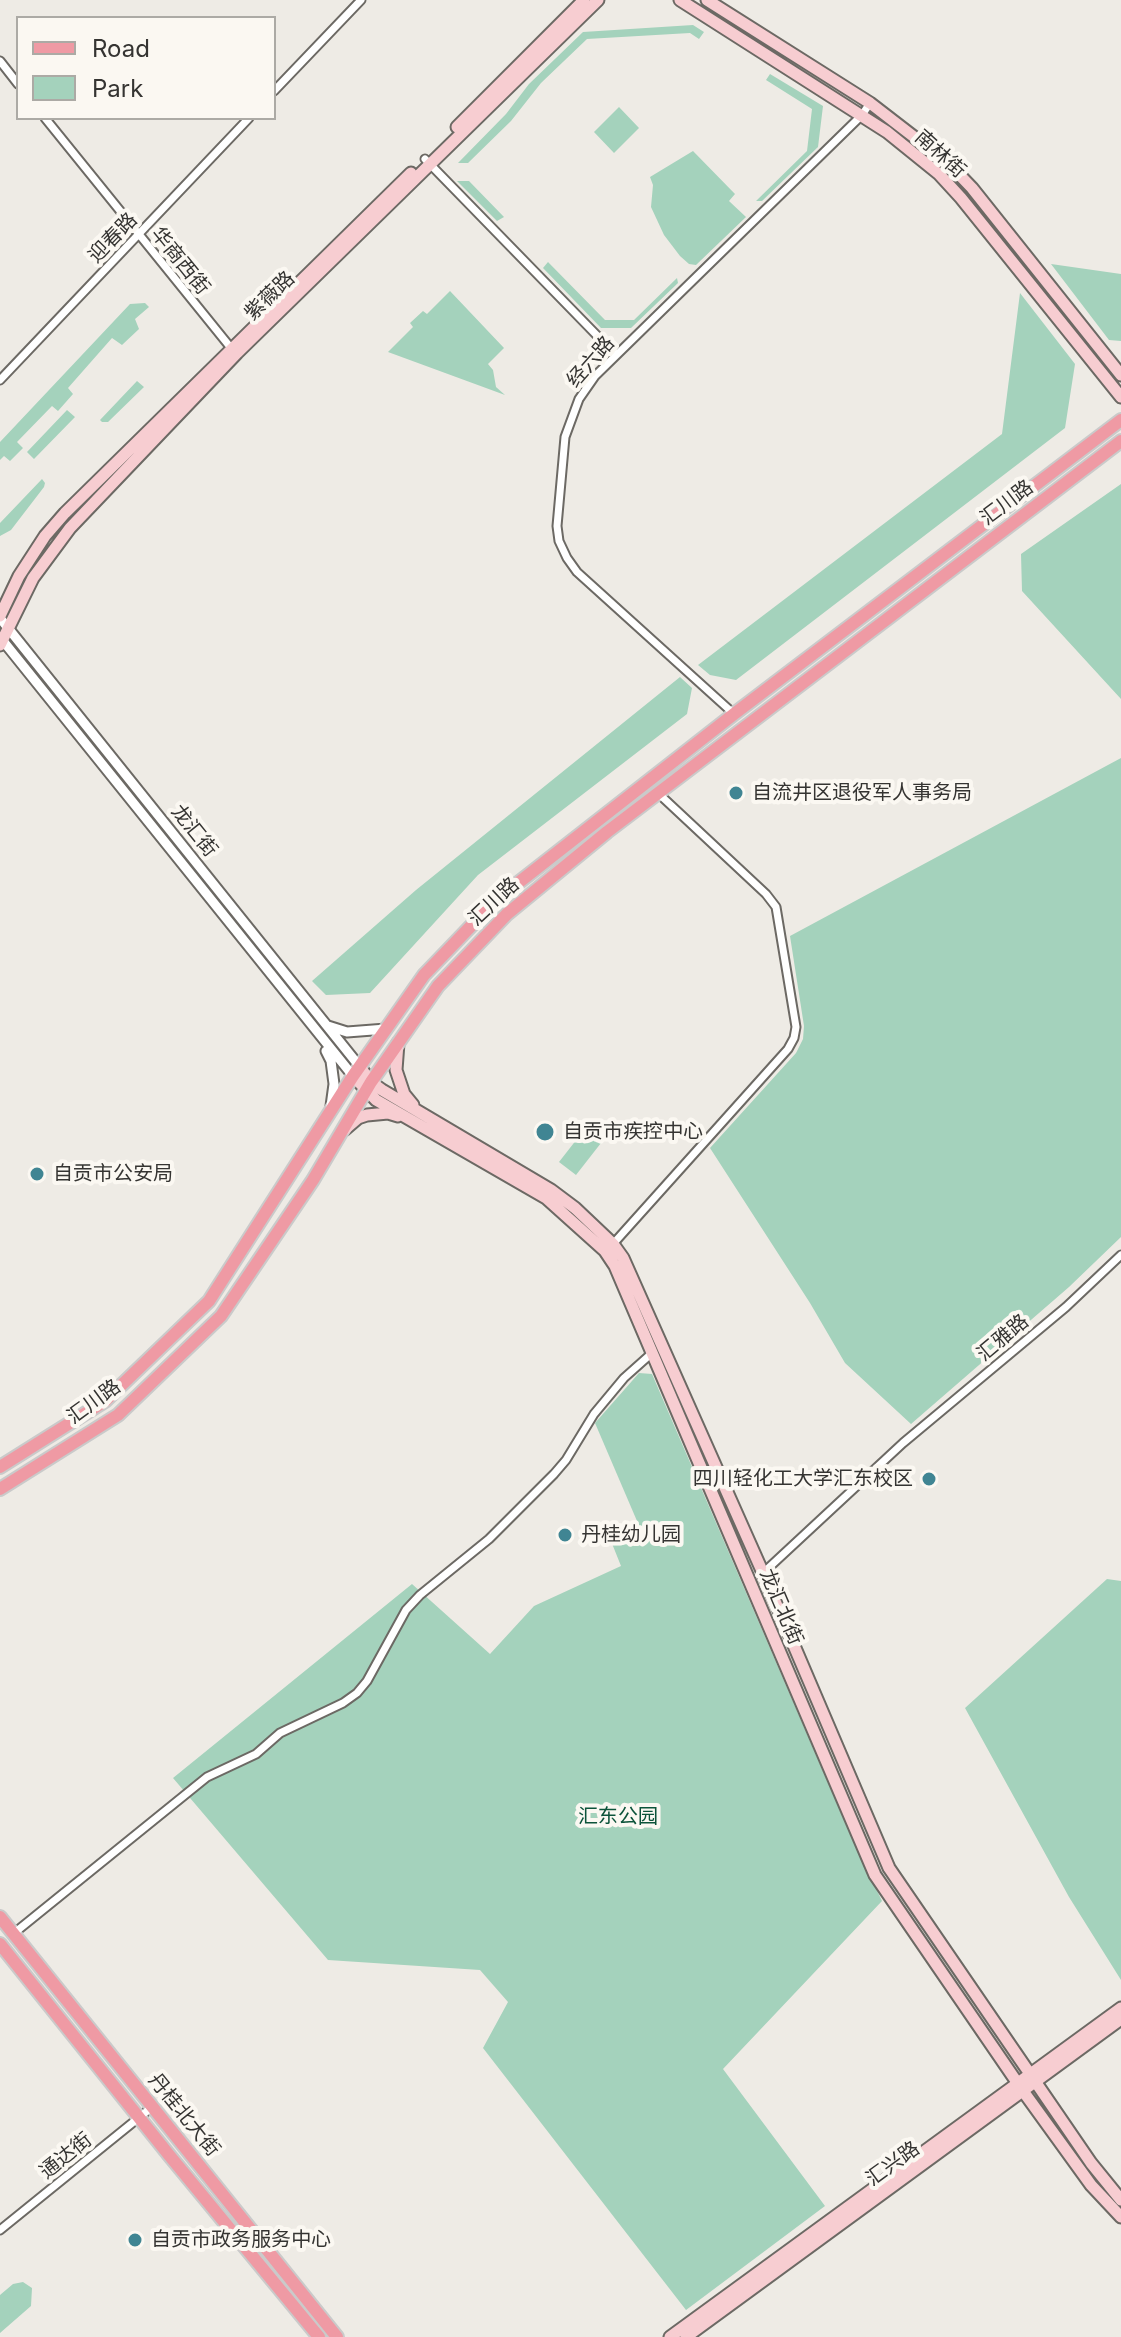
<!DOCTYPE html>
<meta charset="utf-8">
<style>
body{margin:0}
#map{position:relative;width:1121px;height:2337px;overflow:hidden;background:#eeebe5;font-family:Inter,sans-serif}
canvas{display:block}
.legend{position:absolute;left:16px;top:16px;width:260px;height:104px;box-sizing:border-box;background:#fbf8f2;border:2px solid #acaaa5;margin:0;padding:10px 14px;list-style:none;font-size:24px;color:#353432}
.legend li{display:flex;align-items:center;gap:16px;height:40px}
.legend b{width:40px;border:2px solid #acaaa5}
</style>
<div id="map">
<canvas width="1121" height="2337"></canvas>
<ul class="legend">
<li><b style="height:10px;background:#ef9aa4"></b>Road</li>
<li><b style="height:22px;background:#a4d2bc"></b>Park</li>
</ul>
</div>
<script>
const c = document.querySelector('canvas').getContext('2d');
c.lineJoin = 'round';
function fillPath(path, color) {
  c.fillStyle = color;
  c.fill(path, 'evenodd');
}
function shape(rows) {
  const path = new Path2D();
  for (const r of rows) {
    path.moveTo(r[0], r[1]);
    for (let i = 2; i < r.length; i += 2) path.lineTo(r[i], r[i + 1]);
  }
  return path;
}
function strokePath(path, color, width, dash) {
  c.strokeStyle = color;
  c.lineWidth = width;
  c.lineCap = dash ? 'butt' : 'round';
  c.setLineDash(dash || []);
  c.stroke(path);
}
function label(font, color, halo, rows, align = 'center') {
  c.font = font + ' Inter,"Noto Sans SC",sans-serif';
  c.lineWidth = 8;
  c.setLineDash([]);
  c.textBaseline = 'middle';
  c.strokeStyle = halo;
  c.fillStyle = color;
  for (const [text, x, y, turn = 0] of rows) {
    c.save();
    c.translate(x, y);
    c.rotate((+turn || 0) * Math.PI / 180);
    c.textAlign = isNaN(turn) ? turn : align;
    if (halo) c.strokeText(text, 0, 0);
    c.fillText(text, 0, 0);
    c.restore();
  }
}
fillPath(shape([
 [693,25,704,32,699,39,690,33,587,39,541,83,511,121,468,163,458,163,506,114,529,84,583,32],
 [770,74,823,106,818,147,762,201,756,201,807,151,812,109,766,80],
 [619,107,639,128,614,153,594,132],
 [693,151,735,194,729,201,746,217,696,265,689,264,680,256,664,235,651,207,653,185,650,177],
 [457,181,469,181,504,217,497,221],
 [548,262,605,320,634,320,677,278,678,283,631,328,601,328,543,268],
 [1051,264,1121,274,1121,341,1109,340],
 [450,291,504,348,488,364,493,370,496,387,505,395,388,352,413,327,410,323,423,311,427,314],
 [1020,293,1075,364,1065,428,736,680,710,675,698,665,1002,434],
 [145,303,149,307,135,319,139,329,122,345,112,338,68,388,73,394,58,411,52,406,17,442,23,448,10,461,4,456,0,460,0,442,130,304],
 [137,381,144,387,108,422,102,422,100,420],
 [67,410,75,417,34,459,27,452],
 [42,479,45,483,44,487,11,530,0,536,0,523],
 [1121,484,1121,699,1022,591,1021,554],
 [680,677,692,688,687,714,478,875,370,993,326,995,312,981,416,890],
 [1121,758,1121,1237,1069,1287,911,1424,845,1363,810,1303,710,1148,796,1053,803,1039,804,1026,790,936],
 [584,1130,601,1143,576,1175,559,1162],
 [639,1373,652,1374,853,1841,882,1901,723,2069,825,2206,686,2310,483,2048,508,2002,480,1970,328,1960,173,1778,412,1584,490,1654,534,1606,621,1566,611,1541,640,1528,595,1423],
 [1107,1579,1121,1581,1121,1980,1069,1897,965,1708],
 [23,2282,32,2288,31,2306,0,2333,0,2295,13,2284]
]), '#a4d2bc');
const minor = shape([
 [0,61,18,84],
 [274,91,361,0],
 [45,118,231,348],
 [425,159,616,355],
 [0,380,249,118],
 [734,714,577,572,567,558,559,541,557,526,565,437,579,399,595,376,862,115,870,103],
 [613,1244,788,1049,794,1038,796,1027,776,907,766,894,659,794],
 [763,1573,903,1443,1066,1307,1121,1255],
 [13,1934,207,1777,256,1754,280,1733,343,1703,357,1693,367,1681,406,1610,420,1595,489,1539,554,1474,566,1460,594,1414,624,1378,652,1353],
 [0,2230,152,2107]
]);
const tertiary = shape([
 [0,618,360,1067],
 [0,637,353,1076],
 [328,1026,347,1032,386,1029],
 [326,1051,331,1061,334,1084,331,1106]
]);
const secondary = shape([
 [680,0,887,132,939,174,961,198,1121,397],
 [707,0,870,103,949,164,972,188,1121,375],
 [457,127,584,0],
 [0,616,19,576,45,536,65,513,411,173],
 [0,645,33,578,70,528,237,353,598,0],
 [398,1043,396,1070,404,1094,413,1105],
 [360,1067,371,1082,382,1090,551,1190,575,1208,613,1244,623,1258,763,1573,889,1868,1091,2163,1121,2200],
 [353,1076,376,1100,546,1198,605,1251,615,1266,875,1875,1023,2091,1091,2185,1121,2217],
 [344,1130,358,1118,367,1115,388,1113,398,1116],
 [670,2337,1121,2008],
 [686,2337,1121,2019]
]);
const primary = shape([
 [0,1467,105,1401,209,1301,353,1076,424,975,495,901,734,714,1121,420],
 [0,1489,118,1415,221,1316,313,1180,371,1082,438,986,507,914,607,832,1121,441],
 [0,1917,337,2337],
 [0,1944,169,2155,319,2337]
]);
strokePath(minor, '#6c6964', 11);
strokePath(tertiary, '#6c6964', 13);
strokePath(secondary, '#6c6964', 15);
strokePath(primary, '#cacaca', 16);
strokePath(minor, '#fff', 7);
strokePath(tertiary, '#fff', 9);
strokePath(secondary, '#f7cdd1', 11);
strokePath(primary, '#ef9aa4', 12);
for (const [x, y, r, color] of [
 [736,793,8,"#408593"],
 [545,1132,10,"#408593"],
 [37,1174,8,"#408593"],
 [929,1479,8,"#408593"],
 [565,1535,8,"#408593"],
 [135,2240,8,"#408593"]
]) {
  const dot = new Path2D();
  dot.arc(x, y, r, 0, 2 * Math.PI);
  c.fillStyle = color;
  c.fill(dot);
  strokePath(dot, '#fbf8f2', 3);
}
label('20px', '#353432', '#fbf8f2', [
 ["南林街",940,154,42],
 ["迎春路",113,238,-46],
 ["华商西街",180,261,51],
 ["紫薇路",270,296,-44],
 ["经六路",591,362,-49],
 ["汇川路",1007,503,-37],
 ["龙汇街",194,831,51],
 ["汇川路",494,902,-43],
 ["汇雅路",1003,1338,-40],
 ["汇川路",94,1402,-36],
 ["龙汇北街",781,1607,67],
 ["丹桂北大街",184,2115,51],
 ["通达街",66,2156,-39],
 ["汇兴路",893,2164,-36]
]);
label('20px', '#353432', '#fbf8f2', [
 ["自流井区退役军人事务局",752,793],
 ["自贡市疾控中心",563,1132],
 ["自贡市公安局",53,1174],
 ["四川轻化工大学汇东校区",913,1479,"right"],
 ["丹桂幼儿园",581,1535],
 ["自贡市政务服务中心",151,2240]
], 'left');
label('20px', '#0c533a', '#fbf8f2', [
 ["汇东公园",618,1817]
]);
</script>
